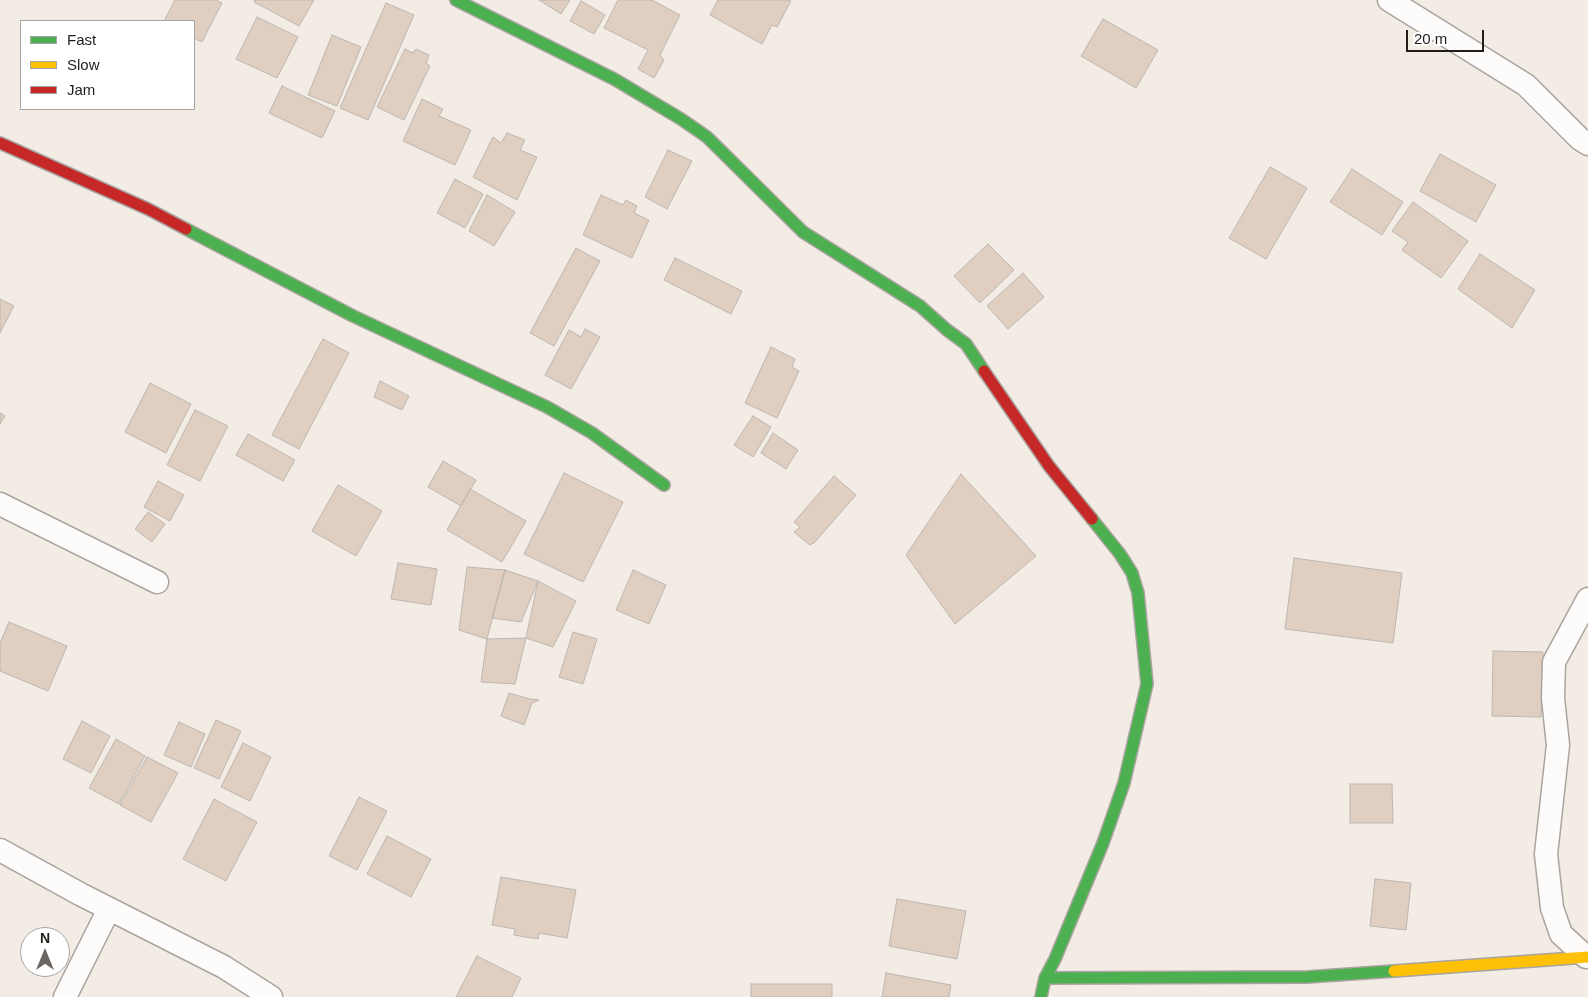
<!DOCTYPE html>
<style>
body{margin:0}
#map{position:relative;width:1588px;height:997px;overflow:hidden;background:#f2ece5;font-family:Helvetica,sans-serif}
canvas{display:block}
.legend{position:absolute;left:20px;top:20px;width:175px;height:90px;box-sizing:border-box;background:#fff;border:1px solid #a6a5a3;margin:0;padding:6px 9px;list-style:none;font-size:15px;color:#211d19}
.legend li{display:flex;align-items:center;gap:10px;height:25px}
.legend b{width:25px;border:1px solid #a6a5a3}
.north{position:absolute;left:20px;top:927px;width:50px;height:50px;box-sizing:border-box;background:#fff;border:1px solid #a6a5a3;border-radius:50%;rotate:0deg;font-size:14px;font-weight:700;line-height:20px;text-align:center;color:#211d19}
.north::after{content:'';display:block;margin:auto;width:18px;height:22px;background:#6a6560;clip-path:polygon(50% 0,100% 100%,50% 72%,0 100%)}
.scale{position:absolute;left:1406px;top:30px;width:78px;height:22px;box-sizing:border-box;border:2px solid #211d19;border-top:0;padding-left:6px;font-size:15px;line-height:18px;white-space:nowrap;color:#211d19;-webkit-text-stroke:4px #fff;paint-order:stroke}
</style>
<div id="map">
<canvas width="1588" height="997"></canvas>
<ul class="legend">
<li><b style="height:6px;background:#4caf50"></b>Fast</li>
<li><b style="height:6px;background:#ffc107"></b>Slow</li>
<li><b style="height:6px;background:#c62828"></b>Jam</li>
</ul>
<div class="north">N</div>
<div class="scale">20 m</div>
</div>
<script>
const c = document.querySelector('canvas').getContext('2d');
c.lineJoin = 'round';
function fillPath(path, color) {
  c.fillStyle = color;
  c.fill(path, 'evenodd');
}
function shape(rows) {
  const path = new Path2D();
  for (const r of rows) {
    path.moveTo(r[0], r[1]);
    for (let i = 2; i < r.length; i += 2) path.lineTo(r[i], r[i + 1]);
  }
  return path;
}
function strokePath(path, color, width, dash) {
  c.strokeStyle = color;
  c.lineWidth = width;
  c.lineCap = dash ? 'butt' : 'round';
  c.setLineDash(dash || []);
  c.stroke(path);
}
const building = shape([
 [175,0,216,0,222,3,202,42,194,38,194,21,164,21,175,0],
 [255,0,314,0,299,26,254,2,255,0],
 [539,0,570,0,561,14,539,0],
 [618,0,652,0,680,15,660,55,664,60,654,78,638,69,648,50,604,28,618,0],
 [718,0,788,0,791,1,777,27,772,25,762,44,710,15,718,0],
 [581,1,605,15,594,34,570,21,581,1],
 [386,3,414,15,368,120,340,108,386,3],
 [257,17,298,37,277,78,236,59,257,17],
 [1103,19,1158,50,1136,88,1081,56,1103,19],
 [332,35,361,47,337,106,308,95,332,35],
 [405,49,413,53,416,49,429,55,426,63,430,66,404,120,377,107,405,49],
 [282,86,335,111,322,138,269,113,282,86],
 [422,99,443,109,439,116,471,130,455,165,403,141,422,99],
 [507,133,525,140,520,150,537,157,517,200,473,177,493,137,501,143,507,133],
 [668,150,692,161,667,209,645,197,668,150],
 [1440,154,1496,185,1476,222,1420,191,1440,154],
 [1270,167,1307,188,1266,259,1229,238,1270,167],
 [1352,169,1403,202,1382,235,1330,202,1352,169],
 [455,179,483,194,465,228,437,213,455,179],
 [487,195,515,212,494,246,469,231,487,195],
 [601,195,623,205,626,200,637,206,634,213,649,220,632,258,583,235,601,195],
 [1413,202,1468,241,1441,278,1402,250,1408,242,1392,231,1413,202],
 [988,244,1014,270,980,303,954,276,988,244],
 [576,248,600,261,554,346,530,333,576,248],
 [1480,254,1535,290,1512,328,1458,289,1480,254],
 [675,258,742,291,731,314,664,280,675,258],
 [1023,273,1044,297,1008,329,987,306,1023,273],
 [0,299,14,306,0,333,0,299],
 [585,329,600,337,571,389,545,375,569,330,581,337,585,329],
 [323,339,349,353,299,449,272,435,323,339],
 [771,347,795,359,792,367,799,371,777,418,745,403,771,347],
 [380,381,409,396,402,410,374,397,380,381],
 [150,383,191,404,166,453,125,432,150,383],
 [195,410,228,426,200,481,167,465,195,410],
 [0,413,5,416,0,424,0,413],
 [753,416,771,427,753,457,734,445,753,416],
 [773,433,798,450,786,469,761,453,773,433],
 [248,434,295,460,283,481,236,455,248,434],
 [443,461,476,480,461,506,428,487,443,461],
 [564,473,623,502,583,582,524,554,564,473],
 [961,474,1036,556,955,624,906,555,961,474],
 [834,476,856,495,815,542,810,545,794,532,800,527,794,522,834,476],
 [158,481,184,495,170,521,144,507,158,481],
 [338,485,382,511,356,556,312,531,338,485],
 [470,489,526,521,502,562,447,530,470,489],
 [148,512,165,524,152,542,135,529,148,512],
 [1294,558,1402,573,1393,643,1285,629,1294,558],
 [398,563,437,569,431,605,391,599,398,563],
 [467,567,505,570,487,639,459,630,467,567],
 [505,570,538,581,521,622,492,618,505,570],
 [633,570,666,585,649,624,616,610,633,570],
 [538,581,576,601,553,647,526,638,538,581],
 [9,622,67,646,48,691,0,671,0,643,9,622],
 [573,632,597,639,583,684,559,677,573,632],
 [526,638,515,684,481,682,487,639,526,638],
 [1493,651,1543,652,1541,717,1492,716,1493,651],
 [509,693,530,699,539,700,532,703,524,725,501,716,509,693],
 [216,720,241,731,219,779,194,768,216,720],
 [82,721,110,736,91,773,63,759,82,721],
 [179,722,205,734,191,767,164,755,179,722],
 [116,739,145,756,119,804,89,788,116,739],
 [243,743,271,757,250,801,221,787,243,743],
 [147,757,178,773,151,822,120,805,147,757],
 [1350,784,1392,784,1393,823,1350,823,1350,784],
 [359,797,387,811,357,870,329,856,359,797],
 [214,799,257,822,226,881,183,859,214,799],
 [387,836,431,859,411,897,367,874,387,836],
 [501,877,576,890,567,938,539,933,538,939,514,935,515,929,492,925,501,877],
 [1375,879,1411,883,1406,930,1370,926,1375,879],
 [897,899,966,911,957,959,889,946,897,899],
 [477,956,521,978,512,997,456,997,477,956],
 [886,973,951,985,949,997,882,997,886,973],
 [751,984,832,984,832,997,751,997,751,984]
]);
fillPath(building, '#e0cec1');
strokePath(building, '#bcb6b1', 1);
const street = shape([
 [1389,0,1526,85,1580,139,1588,144],
 [0,504,157,582],
 [0,850,80,894,224,967,271,997],
 [1586,957,1561,934,1552,908,1546,854,1558,745,1553,698,1554,662,1588,599],
 [65,997,109,909]
]);
const fast = shape([
 [456,0,614,79,681,119,707,137,803,232,920,306,947,330,966,344,984,371],
 [186,229,353,316,547,407,592,433,664,485],
 [1045,978,1307,977,1394,971],
 [1041,997,1045,978,1055,959,1103,843,1124,783,1147,684,1138,593,1132,573,1120,554,1092,519]
]);
const slow = shape([
 [1394,971,1588,957]
]);
const jam = shape([
 [0,143,148,209,186,229],
 [984,371,1049,466,1092,519]
]);
strokePath(street, '#a9a49f', 25);
strokePath(fast, '#a9a49f', 14);
strokePath(slow, '#a9a49f', 14);
strokePath(jam, '#a9a49f', 14);
strokePath(street, '#fdfcfb', 22);
strokePath(fast, '#4caf50', 11);
strokePath(slow, '#ffc107', 11);
strokePath(jam, '#c62828', 11);
</script>
